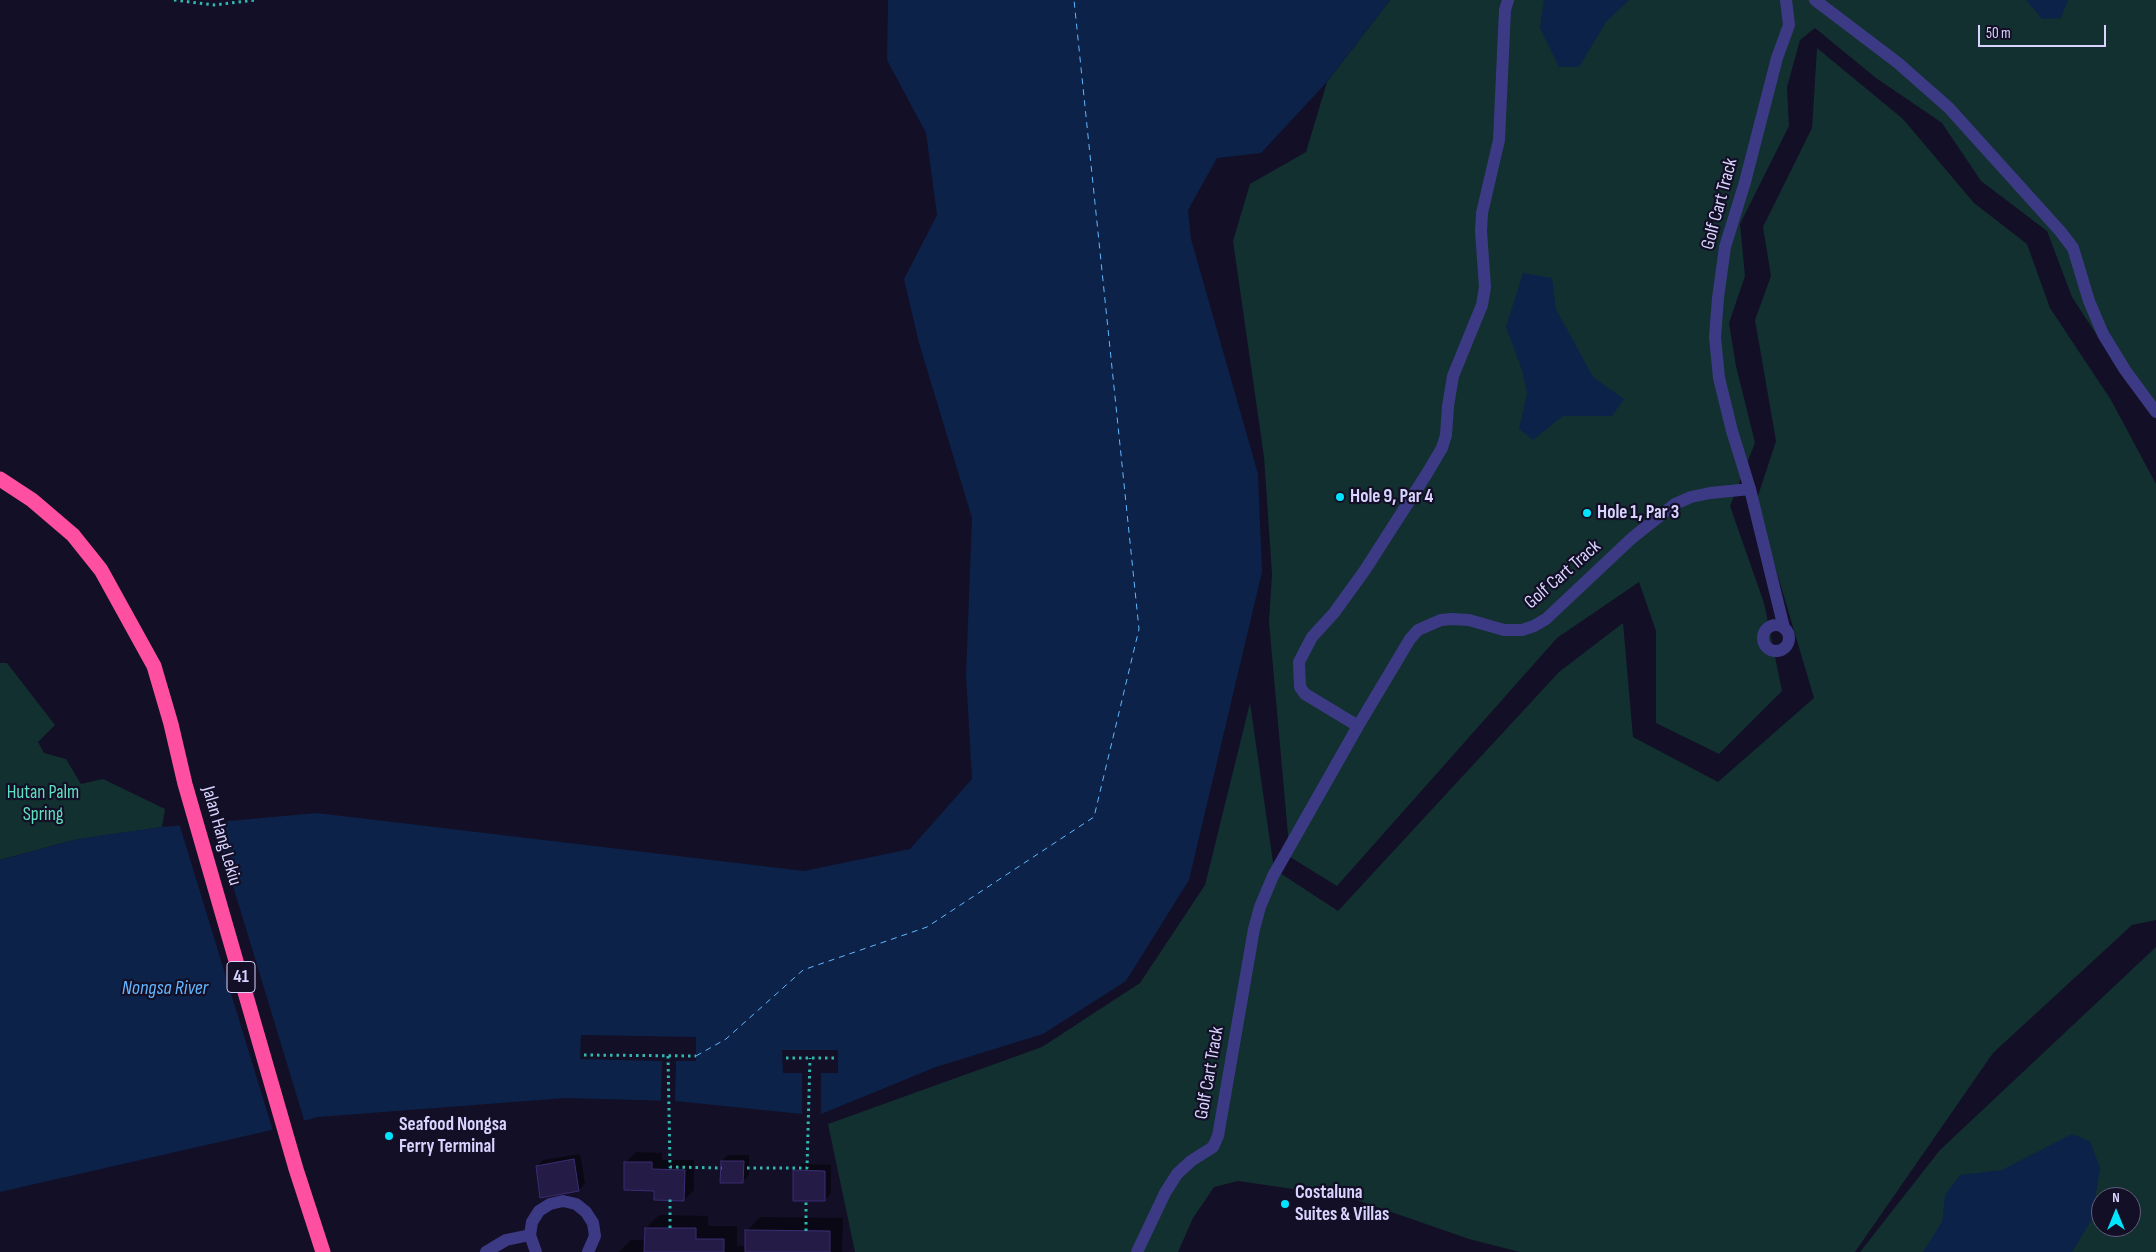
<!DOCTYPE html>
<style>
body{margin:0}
#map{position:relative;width:2156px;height:1252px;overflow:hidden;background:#130f26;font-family:"Sofia Sans Condensed",sans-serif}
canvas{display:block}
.north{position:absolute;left:2091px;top:1187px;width:50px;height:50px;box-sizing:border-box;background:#130f26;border:1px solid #625e7d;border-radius:50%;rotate:0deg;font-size:14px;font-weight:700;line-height:20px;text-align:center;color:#d9d4ff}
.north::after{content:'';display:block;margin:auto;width:18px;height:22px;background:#00e5ff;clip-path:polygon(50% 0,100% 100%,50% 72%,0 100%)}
.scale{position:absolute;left:1978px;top:25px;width:128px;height:22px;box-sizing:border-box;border:2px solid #d9d4ff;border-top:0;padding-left:6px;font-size:15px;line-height:18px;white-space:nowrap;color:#d9d4ff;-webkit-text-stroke:4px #130f26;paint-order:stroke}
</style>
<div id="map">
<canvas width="2156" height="1252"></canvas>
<div class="north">N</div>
<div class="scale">50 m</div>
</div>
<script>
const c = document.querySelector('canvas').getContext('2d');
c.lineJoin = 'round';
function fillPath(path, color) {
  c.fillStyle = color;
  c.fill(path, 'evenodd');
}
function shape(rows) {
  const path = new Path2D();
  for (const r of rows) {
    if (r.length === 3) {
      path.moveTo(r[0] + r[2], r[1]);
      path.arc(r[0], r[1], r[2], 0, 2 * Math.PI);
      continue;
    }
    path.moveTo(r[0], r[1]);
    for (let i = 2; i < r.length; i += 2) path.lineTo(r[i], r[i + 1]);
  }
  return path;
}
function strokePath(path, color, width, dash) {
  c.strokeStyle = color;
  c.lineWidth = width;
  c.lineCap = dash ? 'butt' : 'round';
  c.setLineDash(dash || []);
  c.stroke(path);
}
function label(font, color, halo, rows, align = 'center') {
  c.font = font + ' "Sofia Sans Condensed",sans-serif';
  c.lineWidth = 4.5;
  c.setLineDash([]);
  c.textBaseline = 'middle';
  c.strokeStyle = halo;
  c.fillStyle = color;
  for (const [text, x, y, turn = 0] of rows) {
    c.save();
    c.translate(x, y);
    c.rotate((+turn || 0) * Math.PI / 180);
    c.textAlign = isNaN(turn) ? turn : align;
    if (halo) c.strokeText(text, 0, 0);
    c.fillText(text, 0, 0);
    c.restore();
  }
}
fillPath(shape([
 [1390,0,2156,0,2156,418,2124,377,2072,297,2047,231,1981,181,1942,123,1876,78,1815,28,1800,40,1787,87,1789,126,1740,224,1745,276,1729,323,1736,366,1755,443,1730,506,1764,603,1782,691,1719,754,1656,723,1656,631,1639,582,1557,638,1337,886,1290,857,1269,622,1272,574,1264,457,1233,241,1250,184,1306,152,1327,82],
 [1817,48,1903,119,1974,203,2027,244,2050,308,2111,400,2156,484,2156,920,2132,925,1993,1053,1855,1252,1520,1252,1469,1239,1328,1190,1293,1189,1238,1181,1214,1187,1193,1218,1178,1252,855,1252,828,1124,1042,1047,1140,983,1205,885,1250,703,1274,869,1338,911,1559,672,1623,623,1633,737,1718,782,1814,698,1756,502,1776,441,1755,320,1771,276,1763,227,1812,128],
 [0,663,7,663,55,725,38,742,44,753,66,759,81,784,103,779,165,809,162,827,74,840,0,860],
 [2156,947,2156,1252,1860,1252,1940,1150],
 [2101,1197,2131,1197,2131,1227,2101,1227]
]), '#12302f');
fillPath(shape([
 [888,0,1390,0,1327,82,1261,153,1217,158,1188,210,1191,239,1258,474,1262,572,1189,880,1126,981,1043,1034,936,1067,821,1114,802,1114,675,1101,566,1098,318,1117,263,1132,0,1192,0,860,74,840,104,835,162,827,317,813,804,871,910,849,972,779,966,675,972,518,919,343,904,279,937,215,926,133,887,60],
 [1544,0,1629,0,1606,22,1579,67,1559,67,1540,28],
 [2026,0,2068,0,2061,18,2042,19],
 [1523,273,1552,278,1556,309,1593,377,1624,399,1612,416,1563,416,1533,440,1519,429,1527,394,1522,370,1506,327],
 [2072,1134,2090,1141,2100,1168,2092,1219,2072,1252,1923,1252,1942,1222,1945,1195,1960,1175,2002,1170]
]), '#0c2248');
fillPath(shape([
 [213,820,305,1123,273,1131,179,823],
 [581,1035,696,1037,696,1061,676,1061,675,1101,661,1101,662,1061,580,1059],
 [782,1050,838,1050,838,1073,821,1073,821,1114,802,1114,802,1073,783,1073]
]), '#130f26');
fillPath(shape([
 [636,1152,662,1153,662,1160,694,1160,694,1190,684,1200,656,1190,626,1162],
 [580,1154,585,1183,579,1190,537,1166,543,1160],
 [728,1155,749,1155,749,1175,743,1182,722,1161],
 [801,1164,831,1165,831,1193,825,1200,795,1171],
 [659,1215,708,1216,708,1226,737,1226,737,1246,746,1246,747,1231,760,1217,843,1218,842,1252,619,1252,631,1240,646,1240,646,1228]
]), '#0007');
strokePath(shape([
 [696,1056,726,1039,803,970,927,927,1094,817,1139,629,1074,0]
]), '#62b6ff', 1, [6, 5]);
const building = shape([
 [574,1159,579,1191,540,1198,536,1166,574,1159],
 [721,1161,744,1161,743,1183,720,1183,721,1161],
 [624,1162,652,1162,652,1169,685,1170,684,1201,654,1200,654,1191,624,1190,624,1162],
 [793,1170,825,1171,825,1201,793,1201,793,1170],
 [645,1228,696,1228,696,1239,724,1239,724,1252,644,1252,645,1228],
 [745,1230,830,1231,830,1252,745,1252,745,1230]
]);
fillPath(building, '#241b47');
strokePath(building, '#3b2d73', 1);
strokePath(shape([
 [174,0,214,5,256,0],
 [584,1055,696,1056],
 [668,1056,670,1167,722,1168],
 [786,1058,834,1058],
 [747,1168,807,1168,810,1058],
 [670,1228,670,1199],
 [806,1231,806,1199]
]), '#2fb8b0', 3, [2.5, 4]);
strokePath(shape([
 [1508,0,1505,10,1499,140,1482,213,1481,231,1485,287,1482,305,1453,376,1448,406,1446,435,1442,448,1426,475,1365,570,1334,613,1312,637,1299,662,1300,687,1305,694,1358,726,1410,639,1418,630,1441,620,1452,619,1469,620,1504,630,1522,630,1534,626,1546,619,1632,538,1675,504,1691,497,1710,493,1750,489,1732,431,1719,378,1715,337,1718,298,1725,247,1745,182,1777,58,1789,25,1786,0],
 [1815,0,1898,63,1949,108,2060,231,2073,248,2089,301,2103,334,2125,370,2156,412],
 [1750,489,1784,628],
 [1776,638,13],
 [486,1252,506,1240,530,1235],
 [536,1252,530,1235,532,1222,539,1211,550,1204,563,1201,576,1204,586,1212,593,1223,595,1236,588,1252],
 [1137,1252,1165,1193,1177,1174,1191,1161,1213,1147,1218,1136,1254,929,1260,907,1273,876,1358,726]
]), '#3d3a85', 12);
strokePath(shape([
 [0,479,32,500,73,535,101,570,154,666,171,724,185,784,296,1169,323,1252]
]), '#ff4fa3', 15);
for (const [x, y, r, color] of [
 [1340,497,5,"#00e5ff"],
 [1587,513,5,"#00e5ff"],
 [389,1136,5,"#00e5ff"],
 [1285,1204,5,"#00e5ff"]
]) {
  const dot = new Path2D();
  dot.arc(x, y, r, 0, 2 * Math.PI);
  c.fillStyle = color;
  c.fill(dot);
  strokePath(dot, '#130f26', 2);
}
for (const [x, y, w] of [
 [241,977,28]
]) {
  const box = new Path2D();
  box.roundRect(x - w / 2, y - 15.5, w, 31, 4);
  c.fillStyle = '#130f26';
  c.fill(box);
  strokePath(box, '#d9d4ff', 1);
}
label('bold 18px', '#d9d4ff', null, [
 ["41",241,977]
]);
label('19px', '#d9d4ff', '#130f26', [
 ["Golf Cart Track",1720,204,-75],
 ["Golf Cart Track",1563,575,-41],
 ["Jalan Hang Lekiu",221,836,74],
 ["Golf Cart Track",1210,1073,-80]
]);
label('bold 19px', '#d9d4ff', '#130f26', [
 ["Hole 9, Par 4",1350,497],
 ["Hole 1, Par 3",1597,513],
 ["Seafood Nongsa",399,1125],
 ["Ferry Terminal",399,1147],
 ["Costaluna",1295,1193],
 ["Suites & Villas",1295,1215]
], 'left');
label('19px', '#5fe0c0', '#130f26', [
 ["Hutan Palm",43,793],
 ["Spring",43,815]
]);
label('italic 20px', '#62b6ff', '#130f26', [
 ["Nongsa River",165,989]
]);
</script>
